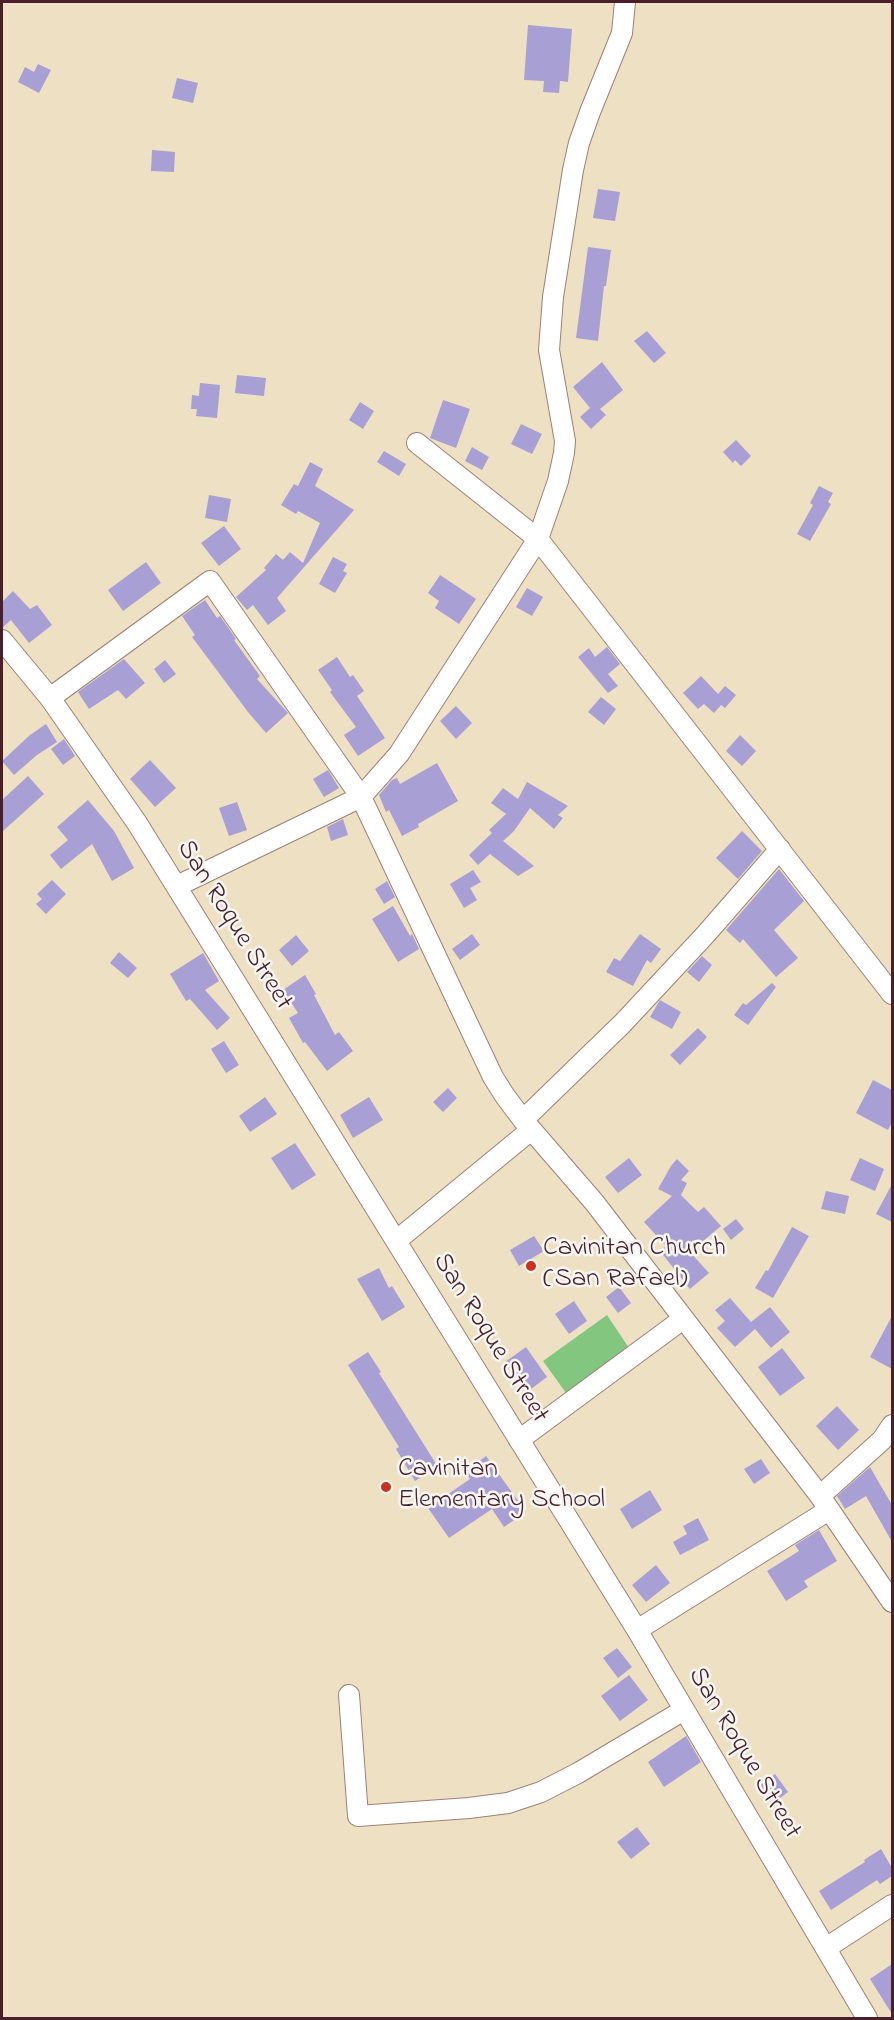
<!DOCTYPE html>
<style>
body{margin:0}
#map{position:relative;width:894px;height:2020px;overflow:hidden;background:#eee1c3;font-family:"Indie Flower",sans-serif}
canvas{display:block}
.frame{position:absolute;inset:0;border:3px solid #4a1f2b;pointer-events:none}
</style>
<div id="map">
<canvas width="894" height="2020"></canvas>
<div class="frame"></div>
</div>
<script>
const c = document.querySelector('canvas').getContext('2d');
c.lineJoin = 'round';
function fillPath(path, color) {
  c.fillStyle = color;
  c.fill(path, 'evenodd');
}
function shape(rows) {
  const path = new Path2D();
  for (const r of rows) {
    path.moveTo(r[0], r[1]);
    for (let i = 2; i < r.length; i += 2) path.lineTo(r[i], r[i + 1]);
  }
  return path;
}
function strokePath(path, color, width, dash) {
  c.strokeStyle = color;
  c.lineWidth = width;
  c.lineCap = dash ? 'butt' : 'round';
  c.setLineDash(dash || []);
  c.stroke(path);
}
function label(font, color, halo, rows, align = 'center') {
  c.font = font + ' "Indie Flower",sans-serif';
  c.lineWidth = 5;
  c.setLineDash([]);
  c.textBaseline = 'middle';
  c.strokeStyle = halo;
  c.fillStyle = color;
  for (const [text, x, y, turn = 0] of rows) {
    c.save();
    c.translate(x, y);
    c.rotate((+turn || 0) * Math.PI / 180);
    c.textAlign = isNaN(turn) ? turn : align;
    if (halo) c.strokeText(text, 0, 0);
    c.fillText(text, 0, 0);
    c.restore();
  }
}
fillPath(shape([
 [607,1315,629,1348,566,1393,543,1361]
]), '#82c67f');
fillPath(shape([
 [528,25,572,29,568,82,560,81,559,93,543,92,544,81,524,80],
 [38,64,51,70,39,93,18,82,25,67,34,72],
 [177,78,198,83,193,103,172,98],
 [152,150,175,152,174,172,151,171],
 [598,189,620,192,615,221,593,218],
 [588,247,611,250,606,286,604,286,598,341,576,338],
 [647,331,666,353,654,363,634,341],
 [602,362,623,390,600,409,606,415,591,429,580,417,590,408,573,387],
 [237,375,266,378,264,396,235,393],
 [200,383,220,385,217,418,196,416,197,409,191,409,192,395,199,396],
 [443,400,470,409,456,448,430,438],
 [360,402,374,411,363,429,349,420],
 [521,424,542,434,532,454,511,444],
 [736,440,751,456,741,466,735,460,733,463,723,452],
 [472,447,489,457,482,470,465,461],
 [384,451,406,464,399,476,377,462],
 [310,462,323,469,315,486,354,510,277,598,286,611,268,625,253,605,247,610,236,597,266,570,264,568,276,554,283,560,290,552,303,563,320,523,298,511,296,514,281,505,294,484,298,486],
 [819,486,833,493,828,502,831,504,810,541,797,534,813,505,810,503],
 [209,495,231,499,227,522,205,518],
 [224,526,241,549,219,566,201,543],
 [333,557,347,564,343,571,347,573,335,593,319,584],
 [146,562,161,583,123,611,108,590],
 [440,575,476,599,459,624,435,608,439,601,428,593],
 [527,588,543,597,532,616,516,607],
 [13,591,30,609,37,605,52,625,29,643,11,620,2,628,2,602],
 [205,600,217,618,220,616,236,639,234,640,260,676,257,679,288,713,266,733,248,712,192,637,195,635,182,616],
 [607,647,620,664,608,674,618,686,608,693,578,657,589,648,595,657],
 [337,657,350,677,353,675,364,691,357,696,385,738,358,756,344,735,356,727,330,692,332,690,318,670],
 [124,659,145,683,126,699,118,690,89,709,78,692],
 [165,660,176,674,164,683,154,669],
 [701,676,718,694,725,686,736,695,725,708,721,705,714,713,704,704,698,709,683,693],
 [601,697,616,709,604,725,588,712],
 [456,706,472,723,456,739,440,721],
 [46,724,57,742,37,755,14,775,2,761,30,735],
 [740,735,756,751,742,766,726,751],
 [64,739,75,756,63,765,51,749],
 [150,760,176,788,155,807,130,779],
 [437,763,458,801,418,824,419,827,402,836,389,810,386,812,379,795,392,780,397,778,400,784],
 [328,770,339,788,324,797,313,779],
 [28,776,44,794,2,832,2,800],
 [527,782,568,806,558,815,563,818,554,829,530,808,514,831,503,841,534,866,518,876,490,854,478,865,469,855,492,833,489,830,506,814,491,803,503,788,518,799],
 [88,800,114,831,134,868,112,881,92,844,61,869,50,855,68,840,57,827],
 [237,802,247,830,229,836,219,808],
 [343,819,348,835,331,841,327,827],
 [742,831,762,851,738,879,716,858],
 [779,869,804,901,774,930,798,958,776,977,743,939,740,943,726,930],
 [473,870,481,882,470,888,477,900,464,908,450,884],
 [52,880,66,894,46,914,36,904,42,899,37,894],
 [387,881,395,897,384,904,375,889],
 [393,906,410,936,412,934,419,949,398,962,372,919],
 [472,934,480,945,460,960,452,949],
 [640,934,661,949,651,963,647,960,633,986,606,972,614,958,620,961],
 [296,935,309,951,292,966,279,950],
 [119,952,137,968,128,978,110,963],
 [203,953,219,981,205,990,230,1018,217,1030,190,999,186,1001,170,974],
 [702,956,712,965,699,982,687,972],
 [305,975,316,994,314,995,335,1035,339,1032,353,1051,327,1071,305,1042,303,1043,289,1018,298,1013,283,990],
 [772,983,776,987,748,1025,734,1015,743,1003,746,1005],
 [660,1000,681,1012,672,1029,650,1017],
 [698,1028,707,1037,680,1065,670,1055],
 [224,1041,239,1065,226,1073,211,1049],
 [873,1080,892,1090,892,1122,888,1130,856,1113],
 [448,1088,457,1098,443,1112,433,1102],
 [265,1097,277,1114,250,1132,239,1116],
 [369,1097,383,1120,353,1138,340,1115],
 [295,1143,316,1175,292,1190,271,1158],
 [629,1158,642,1175,618,1193,605,1177],
 [860,1158,884,1169,875,1191,850,1180],
 [677,1159,689,1171,681,1180,687,1183,681,1195,698,1212,704,1207,721,1226,690,1252,709,1273,690,1289,660,1251,666,1246,644,1222,672,1196,658,1189,671,1166],
 [892,1184,892,1222,876,1214],
 [826,1191,849,1196,845,1214,821,1209],
 [736,1219,744,1229,731,1240,723,1229],
 [792,1227,809,1236,773,1298,755,1288,766,1270,768,1271],
 [534,1236,544,1251,519,1266,510,1250],
 [379,1268,389,1288,392,1286,405,1307,382,1321,357,1279],
 [619,1287,631,1303,618,1313,606,1297],
 [730,1298,751,1322,770,1307,790,1332,771,1348,755,1329,735,1347,717,1328,725,1321,715,1310],
 [574,1301,587,1321,569,1334,555,1314],
 [892,1316,892,1369,870,1357],
 [526,1347,547,1377,527,1392,505,1362],
 [782,1348,805,1378,780,1396,758,1367],
 [368,1352,381,1372,379,1373,438,1467,415,1481,396,1449,399,1447,348,1365],
 [837,1406,859,1430,838,1450,816,1426],
 [486,1456,526,1512,504,1527,492,1509,449,1538,428,1508,470,1479,465,1472],
 [761,1459,770,1473,754,1484,744,1469],
 [870,1467,892,1505,892,1542,866,1496,845,1509,837,1496],
 [650,1490,662,1510,632,1529,620,1509],
 [698,1518,709,1540,680,1555,673,1542,687,1534,683,1526],
 [819,1530,837,1561,804,1581,808,1587,786,1601,767,1571,799,1551,795,1545],
 [656,1565,670,1583,646,1602,632,1585],
 [617,1648,632,1667,618,1678,603,1658],
 [629,1675,648,1700,620,1721,601,1696],
 [686,1736,701,1762,664,1787,648,1762],
 [775,1774,788,1792,772,1804,759,1786],
 [637,1827,650,1844,631,1859,617,1842],
 [881,1849,892,1868,892,1876,880,1884,877,1880,831,1910,819,1891,865,1862,864,1860],
 [892,1964,892,2014,870,1979]
]), '#a89fd4');
const minor = shape([
 [417,443,538,539,892,994],
 [2,640,50,698,137,823,637,1630,867,2018],
 [50,698,210,581,361,797,467,1022,493,1077,505,1096,523,1120,594,1202,820,1496,892,1602],
 [177,886,361,797,399,754,538,539,558,481,564,453,565,441,549,350,553,297,573,170,579,143,590,112,622,33,625,2],
 [523,1120,622,1024,706,934,780,849],
 [396,1241,531,1130],
 [519,1440,683,1319],
 [820,1496,882,1440,892,1425],
 [637,1630,829,1510],
 [349,1695,358,1816,469,1808,508,1803,541,1792,578,1773,684,1710],
 [826,1948,892,1905]
]);
strokePath(minor, '#9c8077', 22);
strokePath(minor, '#fff', 20);
for (const [x, y, r, color] of [
 [531,1266,6,"#c8321e"],
 [386,1487,6,"#c8321e"]
]) {
  const dot = new Path2D();
  dot.arc(x, y, r, 0, 2 * Math.PI);
  c.fillStyle = color;
  c.fill(dot);
  strokePath(dot, '#f6f6f2', 2);
}
label('27px', '#4a1f2b', '#f6f6f2', [
 ["San Roque Street",233,926,58],
 ["San Roque Street",489,1339,58],
 ["San Roque Street",743,1754,59]
]);
label('27px', '#4a1f2b', '#f6f6f2', [
 ["Cavinitan Church",543,1250],
 ["(San Rafael)",543,1281],
 ["Cavinitan",398,1471],
 ["Elementary School",398,1502]
], 'left');
</script>
